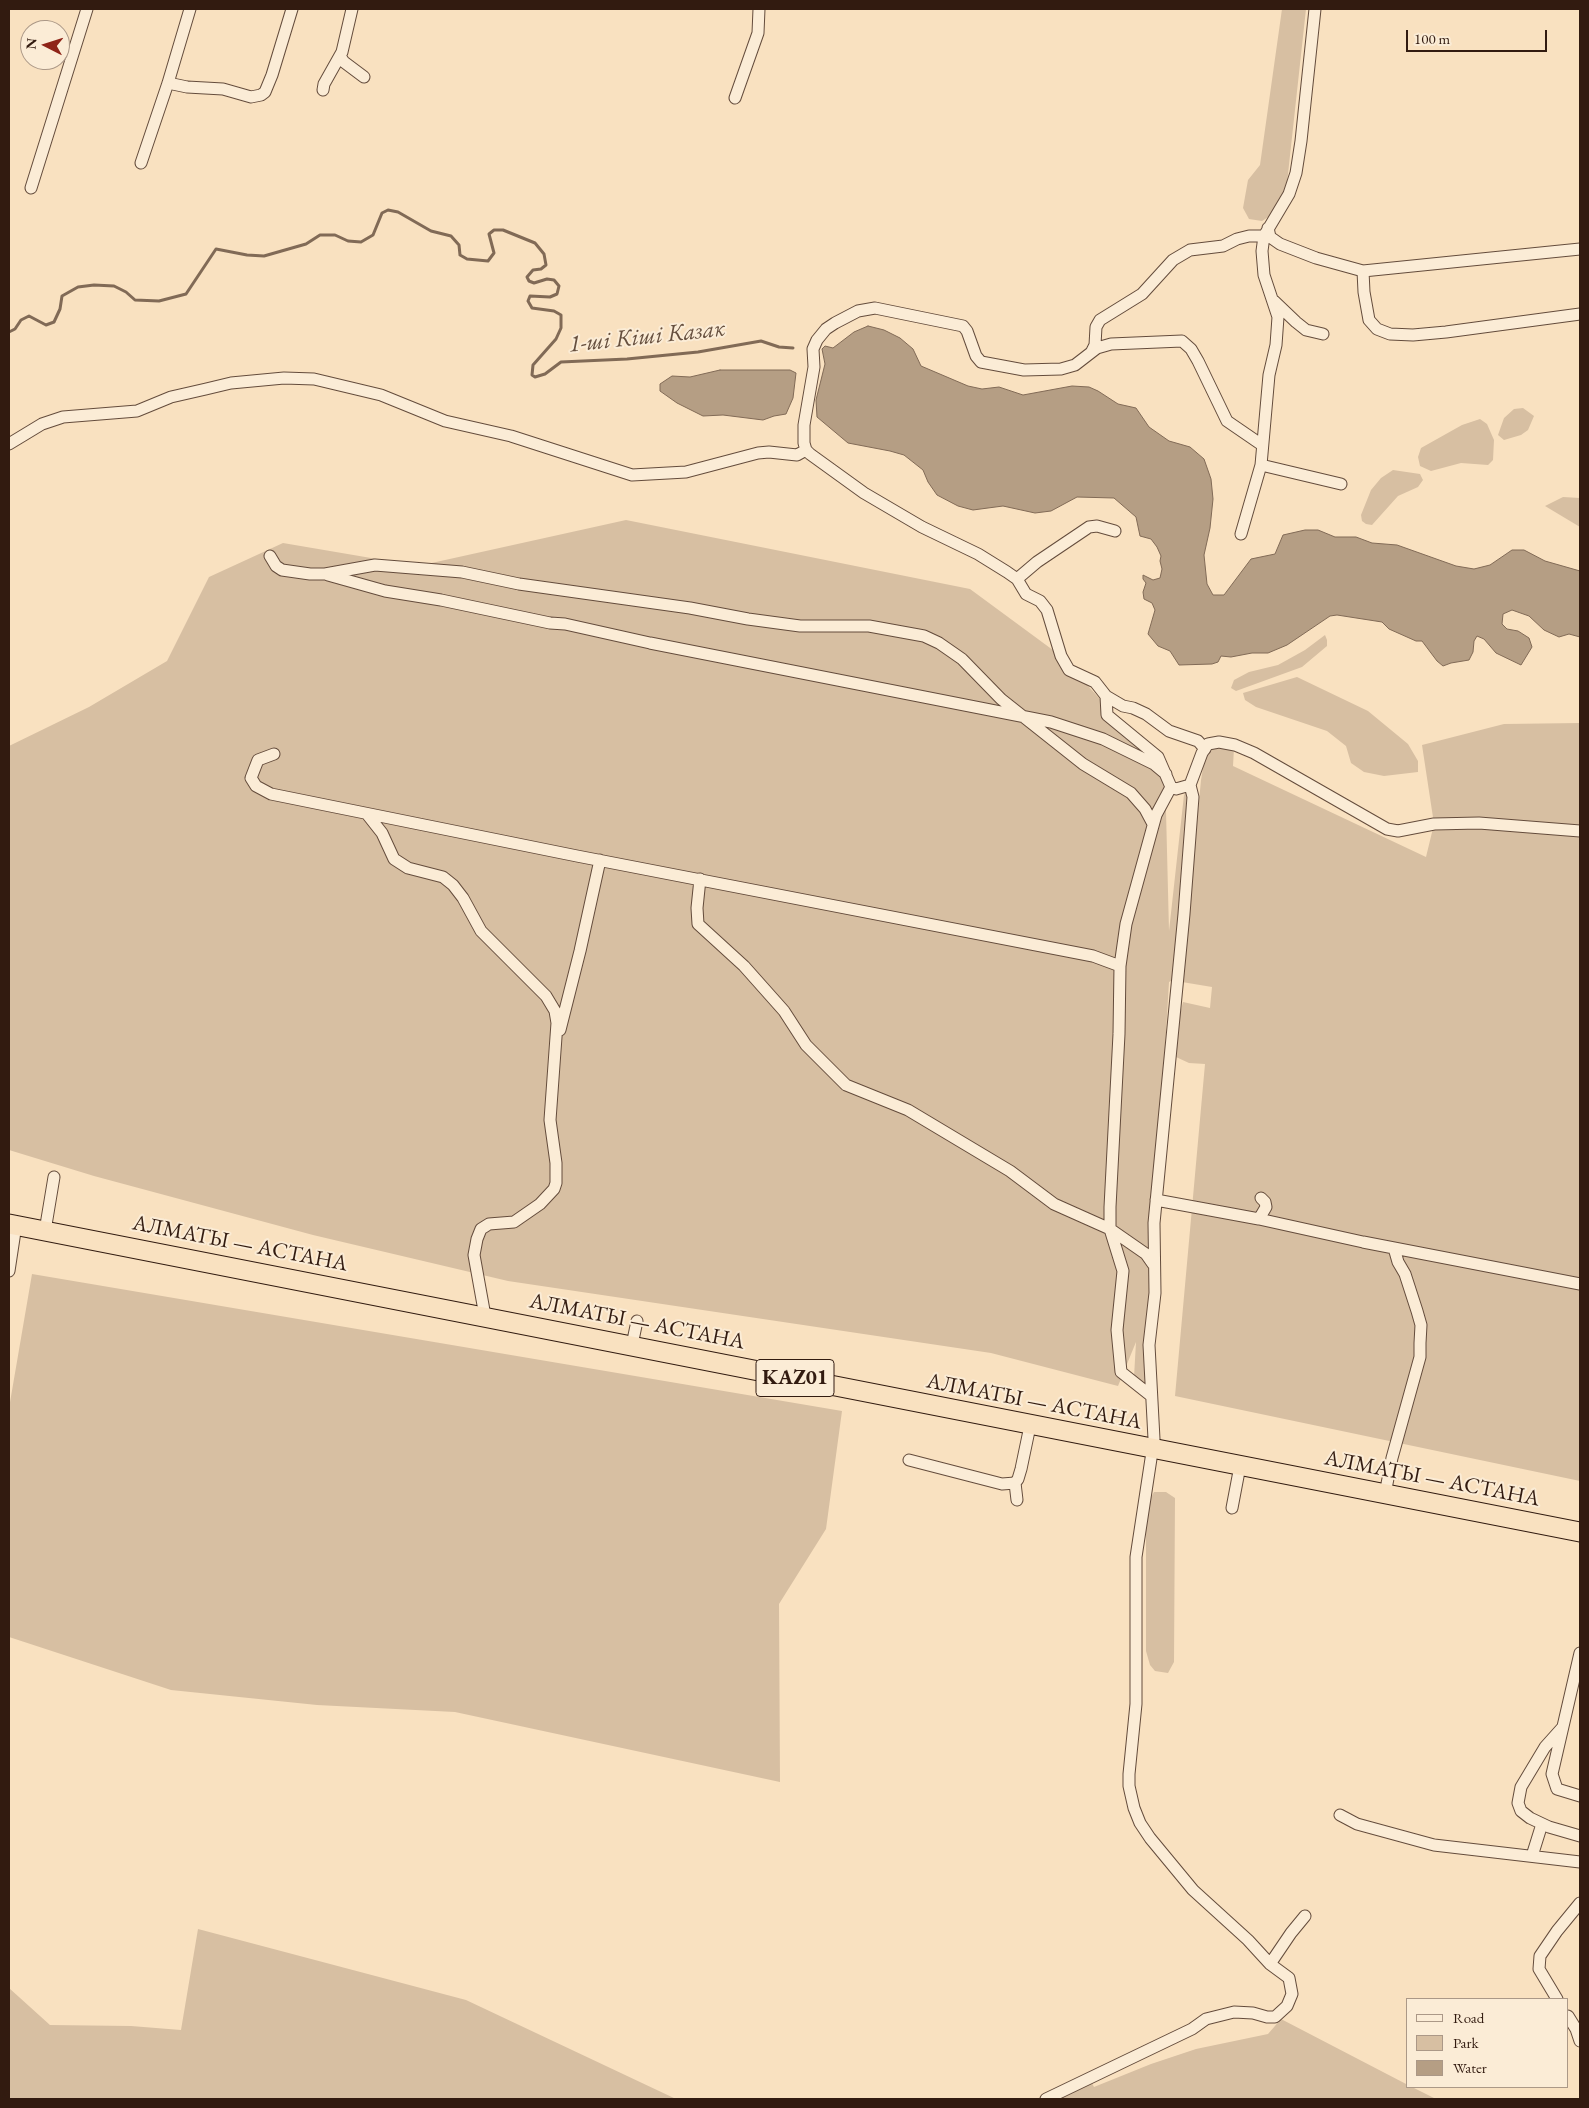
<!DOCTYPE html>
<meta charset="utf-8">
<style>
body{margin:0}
#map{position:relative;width:1589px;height:2108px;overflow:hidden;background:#f9e1c0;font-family:"EB Garamond",serif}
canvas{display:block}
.frame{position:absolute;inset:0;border:10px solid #321b10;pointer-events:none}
.legend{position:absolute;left:1406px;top:1998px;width:162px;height:90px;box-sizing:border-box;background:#fbecd6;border:1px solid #ab9887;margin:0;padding:6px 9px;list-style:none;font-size:15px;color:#321b10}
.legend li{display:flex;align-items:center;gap:10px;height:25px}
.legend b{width:25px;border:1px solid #ab9887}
.north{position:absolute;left:20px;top:20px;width:50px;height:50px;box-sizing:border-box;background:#fbecd6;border:1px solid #ab9887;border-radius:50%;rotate:275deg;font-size:14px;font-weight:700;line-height:20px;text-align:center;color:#321b10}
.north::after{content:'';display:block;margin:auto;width:18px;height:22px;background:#8f2418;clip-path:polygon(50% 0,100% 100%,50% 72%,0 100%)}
.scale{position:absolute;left:1406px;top:30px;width:141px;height:22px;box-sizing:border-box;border:2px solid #321b10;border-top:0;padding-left:6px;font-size:15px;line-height:18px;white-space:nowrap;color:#321b10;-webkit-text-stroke:4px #fbecd6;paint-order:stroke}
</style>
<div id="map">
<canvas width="1589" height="2108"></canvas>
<div class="frame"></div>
<ul class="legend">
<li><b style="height:6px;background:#fbecd6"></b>Road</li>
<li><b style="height:14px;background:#d7bfa2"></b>Park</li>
<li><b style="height:14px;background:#b59e84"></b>Water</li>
</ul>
<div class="north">N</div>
<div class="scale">100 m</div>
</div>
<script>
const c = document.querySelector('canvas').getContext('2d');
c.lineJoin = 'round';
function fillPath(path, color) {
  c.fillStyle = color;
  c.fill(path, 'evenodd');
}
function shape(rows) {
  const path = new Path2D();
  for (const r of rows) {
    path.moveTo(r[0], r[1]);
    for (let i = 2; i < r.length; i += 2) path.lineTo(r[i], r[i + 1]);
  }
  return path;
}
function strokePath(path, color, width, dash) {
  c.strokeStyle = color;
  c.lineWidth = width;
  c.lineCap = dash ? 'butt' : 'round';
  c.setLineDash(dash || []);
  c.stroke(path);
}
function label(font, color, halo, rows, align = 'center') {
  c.font = font + ' "EB Garamond",serif';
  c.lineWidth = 4;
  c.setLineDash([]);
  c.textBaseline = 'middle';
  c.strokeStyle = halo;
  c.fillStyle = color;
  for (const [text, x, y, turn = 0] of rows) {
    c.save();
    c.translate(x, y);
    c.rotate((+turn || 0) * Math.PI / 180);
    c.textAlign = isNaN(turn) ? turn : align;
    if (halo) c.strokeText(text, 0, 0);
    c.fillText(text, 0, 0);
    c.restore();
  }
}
fillPath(shape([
 [1282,9,1306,9,1287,183,1281,202,1270,216,1262,221,1249,219,1243,208,1248,180,1260,165],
 [1523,408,1534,416,1528,430,1521,435,1504,440,1498,435,1504,418,1514,409],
 [1480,419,1487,424,1494,440,1493,460,1488,465,1461,463,1431,471,1420,466,1418,457,1421,448,1462,425],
 [1393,470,1420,474,1423,480,1418,487,1398,496,1372,525,1366,524,1362,521,1361,515,1371,490,1381,478],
 [1563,497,1580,498,1580,527,1545,506],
 [626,520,970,589,1061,656,1165,771,1169,931,1184,795,1187,791,1191,792,1173,980,1169,982,1156,1200,1152,1390,1134,1377,1136,1342,1118,1386,991,1353,508,1281,313,1235,94,1176,9,1150,9,746,89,707,167,661,209,577,283,543,418,566],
 [1325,635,1327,640,1327,646,1302,667,1236,691,1231,688,1234,680,1249,672,1278,665,1305,650],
 [1297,677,1368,711,1408,744,1418,761,1418,772,1384,776,1364,772,1351,763,1346,746,1327,731,1256,707,1245,700,1243,693],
 [1580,723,1580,1481,1175,1396,1205,1064,1189,1063,1176,1057,1179,1018,1183,1002,1210,1008,1212,987,1182,982,1201,780,1205,756,1212,746,1234,748,1233,766,1426,857,1434,824,1422,745,1504,724],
 [32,1274,842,1411,826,1529,779,1604,780,1782,455,1712,317,1705,171,1690,9,1637,9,1408],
 [1154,1492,1166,1492,1175,1498,1174,1662,1168,1673,1155,1671,1150,1665,1146,1651,1146,1529,1148,1503],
 [198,1929,466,2000,676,2099,9,2099,9,1988,50,2025,131,2026,181,2030],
 [1281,2019,1408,2085,1408,2087,1412,2087,1436,2099,1046,2099,1089,2077,1094,2087,1151,2064,1196,2049,1268,2034]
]), '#d7bfa2');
const water = shape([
 [868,326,884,330,900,338,913,349,921,366,968,386,982,389,999,387,1023,395,1072,386,1089,387,1098,391,1118,404,1136,408,1149,427,1169,441,1190,447,1204,459,1211,479,1213,499,1210,528,1204,555,1207,584,1213,595,1224,595,1251,559,1275,554,1283,535,1305,530,1318,530,1335,537,1356,537,1372,543,1397,545,1456,566,1474,569,1490,565,1512,550,1524,550,1545,561,1580,571,1580,637,1569,634,1559,637,1544,630,1529,616,1512,610,1503,614,1502,624,1507,629,1518,631,1529,638,1532,647,1521,665,1496,653,1484,639,1477,636,1474,641,1473,652,1469,660,1451,663,1443,666,1437,661,1422,641,1416,641,1389,629,1382,622,1337,615,1330,616,1287,645,1268,653,1252,653,1231,657,1221,656,1218,662,1212,664,1179,665,1170,651,1158,646,1148,634,1155,610,1152,603,1144,599,1143,592,1146,583,1143,579,1143,575,1153,580,1160,578,1162,569,1160,561,1161,556,1157,547,1151,539,1140,536,1136,517,1114,498,1077,497,1051,511,1035,513,1003,506,973,510,958,506,937,495,928,482,923,470,904,455,890,451,848,443,817,417,816,400,825,364,822,349,825,346,833,348,854,332,868,326],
 [720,370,790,370,796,373,793,398,786,414,774,416,763,420,723,415,703,416,677,403,660,391,660,384,672,376,690,377,720,370]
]);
fillPath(water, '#b59e84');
strokePath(water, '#816a56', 1);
strokePath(shape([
 [9,332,15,329,21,320,29,316,46,325,54,322,60,309,62,296,78,287,94,285,114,286,126,292,135,300,159,301,186,294,216,249,247,255,264,256,306,244,320,235,335,235,348,241,361,242,373,235,382,213,388,210,398,212,431,231,451,236,459,245,460,255,467,259,488,261,494,253,489,234,494,230,503,230,535,243,544,254,546,265,541,269,533,270,527,277,529,281,534,283,547,279,554,280,559,286,557,294,550,297,530,296,528,301,532,308,554,311,561,315,561,328,556,339,533,365,532,375,535,377,545,374,561,362,627,359,698,352,761,341,779,347,793,348]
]), '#816a56', 3);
const minor = shape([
 [340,56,344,62,364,77],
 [168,83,187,87,223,89,251,97,261,95,265,92,272,75,292,9],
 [323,90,324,84,342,52,352,9],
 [735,98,758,33,759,9],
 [141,163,168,83,190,9],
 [31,188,87,9],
 [1268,228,1270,237,1280,244,1316,258,1363,271,1580,249],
 [1363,271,1364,292,1369,320,1377,329,1390,334,1413,335,1446,332,1580,314],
 [1274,301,1296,322,1306,330,1323,334],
 [1092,351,1095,345,1096,327,1100,320,1142,294,1173,260,1190,250,1223,246,1237,239,1249,236,1264,236],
 [9,444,42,424,63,417,137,411,171,397,206,389,231,383,284,378,314,379,381,395,445,421,511,436,632,475,686,472,758,453,769,452,797,455,806,450],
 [1261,465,1341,484],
 [1241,534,1261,465,1269,375,1276,345,1278,317,1264,275,1262,251,1264,236,1289,194,1296,173,1301,141,1315,9],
 [270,556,276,566,282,570,310,574,325,574,375,565,462,572,519,584,690,608,748,619,800,626,869,626,924,636,939,643,962,659,1001,699,1083,764,1131,793,1145,809,1153,824],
 [328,575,385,591,441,600,550,623,565,624,650,643,1051,722,1103,739,1154,764,1166,774],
 [1017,579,1037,562,1089,527,1097,526,1115,531],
 [1106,696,1107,715,1158,757,1171,787,1176,789,1190,785],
 [1205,749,1198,741,1169,731,1146,714,1133,708,1123,706,1106,696,1095,682,1069,670,1061,656,1047,610,1040,601,1026,594,1017,579,1007,572,978,554,922,527,864,493,810,454,806,450,804,443,804,425,814,367,813,349,817,340,826,329,835,323,858,311,875,308,963,326,967,331,976,356,981,362,1024,370,1061,369,1075,365,1097,348,1111,344,1182,341,1191,349,1198,361,1227,421,1262,445],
 [274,754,258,760,251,778,256,786,271,794,577,856,1093,956,1120,966],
 [367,814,382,833,394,859,408,868,443,877,453,885,463,898,481,931,546,996,555,1011,557,1023,550,1120,556,1163,556,1183,554,1189,540,1204,514,1222,489,1224,481,1229,477,1239,474,1255,485,1316],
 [700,879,697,908,698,924,744,966,784,1011,806,1045,846,1085,908,1110,1010,1171,1054,1204,1110,1229,1146,1254,1153,1264],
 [560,1030,580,951,600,860],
 [1156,1200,1259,1219,1363,1242,1580,1284],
 [1259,1219,1266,1207,1265,1202,1261,1198],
 [45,1231,54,1177],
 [9,1271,16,1225],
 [632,1345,637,1321],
 [1150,1395,1121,1372,1117,1330,1123,1271,1110,1229,1110,1207,1119,1034,1120,966,1126,924,1156,815,1171,787],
 [909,1460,1002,1484,1015,1483,1018,1479,1021,1469,1030,1426],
 [1015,1483,1017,1500],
 [1385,1494,1392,1458,1420,1357,1420,1343,1421,1325,1417,1311,1405,1274,1398,1262,1394,1248],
 [1232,1508,1240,1466],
 [1580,1653,1552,1774,1557,1789,1580,1796],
 [1562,1728,1545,1747,1521,1787,1518,1803,1521,1811,1530,1818,1549,1827,1580,1836],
 [1340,1815,1357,1824,1434,1845,1580,1862],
 [1532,1856,1542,1824],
 [1270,1964,1291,1933,1305,1916],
 [1557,1999,1539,1969,1540,1956,1557,1931,1580,1903],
 [1568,2016,1576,2029,1580,2041],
 [1046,2099,1192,2029,1206,2019,1234,2012,1253,2013,1267,2017,1275,2017,1287,2006,1292,1994,1289,1978,1270,1964,1248,1940,1193,1890,1150,1838,1140,1823,1134,1808,1129,1786,1129,1774,1136,1704,1136,1557,1154,1439,1149,1345,1155,1293,1154,1223,1184,914,1193,797,1190,785,1202,753,1208,744,1219,742,1235,745,1254,753,1387,829,1398,831,1434,824,1479,823,1580,831]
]);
const trunk = shape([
 [9,1224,1580,1532]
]);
strokePath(minor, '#644c3c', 13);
strokePath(trunk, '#321b10', 21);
strokePath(minor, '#fbecd6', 11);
strokePath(trunk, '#f9e1c0', 19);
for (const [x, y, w] of [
 [795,1378,78]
]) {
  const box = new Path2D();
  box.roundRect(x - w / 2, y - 18.5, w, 37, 4);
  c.fillStyle = '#fbecd6';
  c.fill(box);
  strokePath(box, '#321b10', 1);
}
label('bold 21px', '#321b10', null, [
 ["KАZ01",795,1378]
]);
label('22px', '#321b10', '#fbecd6', [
 ["АЛМАТЫ — АСТАНА",240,1244,11],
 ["АЛМАТЫ — АСТАНА",637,1322,11],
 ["АЛМАТЫ — АСТАНА",1034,1402,11],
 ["АЛМАТЫ — АСТАНА",1432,1479,11]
]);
label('italic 24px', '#664f3e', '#fbecd6', [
 ["1-ші Кіші Казак",647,337,-6]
]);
</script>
